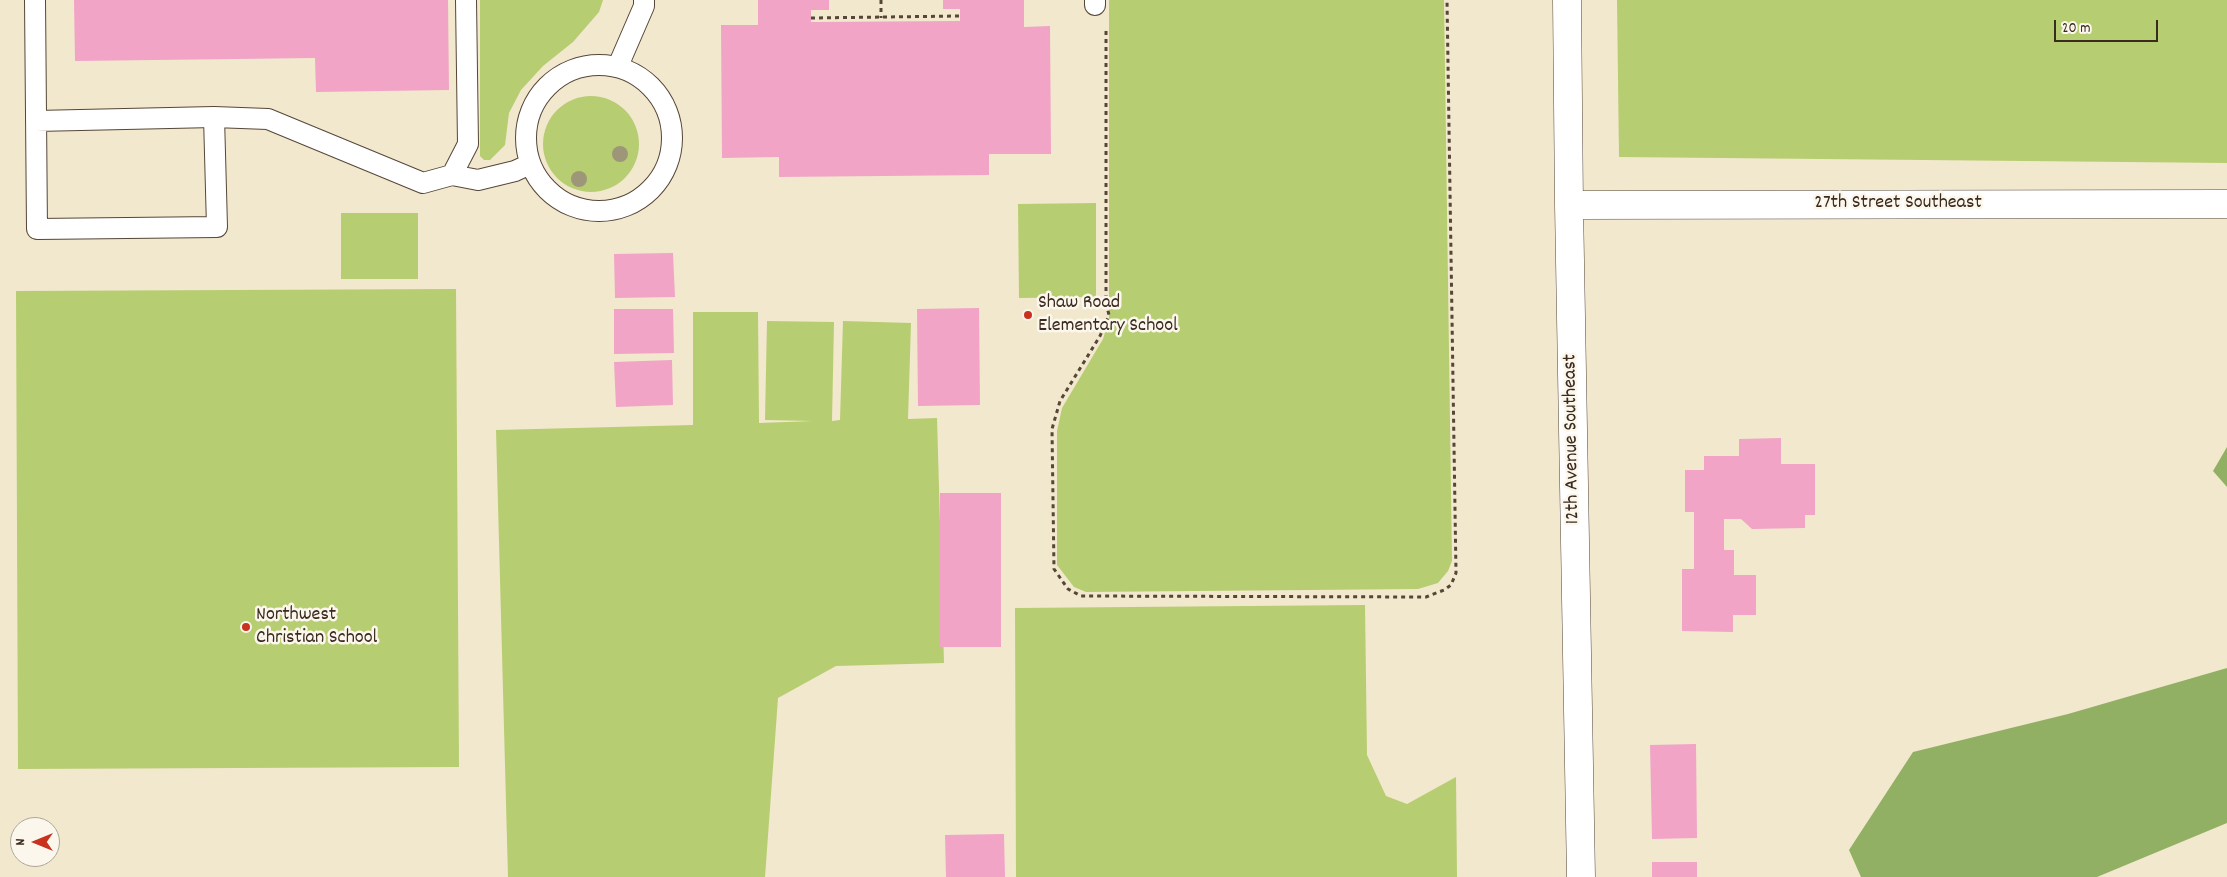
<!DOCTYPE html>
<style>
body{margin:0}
#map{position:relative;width:2227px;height:877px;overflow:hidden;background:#f2e8ce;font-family:Dekko,sans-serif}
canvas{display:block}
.north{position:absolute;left:10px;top:817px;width:50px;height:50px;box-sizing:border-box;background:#fbf7ec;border:1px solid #aea59a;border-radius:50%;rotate:270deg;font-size:14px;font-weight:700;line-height:20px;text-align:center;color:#3b2a1e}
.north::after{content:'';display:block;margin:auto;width:18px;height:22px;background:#c8321e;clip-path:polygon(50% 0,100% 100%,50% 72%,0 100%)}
.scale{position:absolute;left:2054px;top:20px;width:104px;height:22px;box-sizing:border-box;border:2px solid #3b2a1e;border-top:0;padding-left:6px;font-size:15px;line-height:18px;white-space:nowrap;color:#3b2a1e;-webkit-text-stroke:4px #fbf7ec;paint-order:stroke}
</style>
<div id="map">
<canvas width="2227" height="877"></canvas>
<div class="north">N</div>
<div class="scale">20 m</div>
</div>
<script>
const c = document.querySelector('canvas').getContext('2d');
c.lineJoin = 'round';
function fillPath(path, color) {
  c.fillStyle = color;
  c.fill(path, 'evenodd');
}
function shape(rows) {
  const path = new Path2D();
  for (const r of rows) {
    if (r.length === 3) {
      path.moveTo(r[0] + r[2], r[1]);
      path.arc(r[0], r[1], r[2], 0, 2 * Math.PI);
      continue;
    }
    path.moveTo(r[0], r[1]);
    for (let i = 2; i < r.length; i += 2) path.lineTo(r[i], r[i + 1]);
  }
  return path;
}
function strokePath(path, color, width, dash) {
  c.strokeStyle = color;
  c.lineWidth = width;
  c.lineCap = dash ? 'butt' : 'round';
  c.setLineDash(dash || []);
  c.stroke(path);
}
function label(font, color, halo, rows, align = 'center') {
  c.font = font + ' Dekko,sans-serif';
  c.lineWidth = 5;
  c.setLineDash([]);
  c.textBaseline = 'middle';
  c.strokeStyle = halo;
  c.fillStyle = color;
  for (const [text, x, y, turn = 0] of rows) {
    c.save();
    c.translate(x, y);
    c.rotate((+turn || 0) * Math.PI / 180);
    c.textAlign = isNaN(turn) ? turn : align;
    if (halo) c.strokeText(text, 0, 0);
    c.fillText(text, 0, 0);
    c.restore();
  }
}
fillPath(shape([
 [480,0,603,0,599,12,573,42,543,66,521,90,509,113,505,145,490,160,484,160,480,156],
 [1109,0,1444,0,1452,561,1448,571,1438,583,1418,589,1086,592,1074,587,1057,565,1057,431,1062,408,1103,339,1109,319],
 [1617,0,2227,0,2227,163,1619,157],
 [591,144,48],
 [1096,203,1096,297,1019,298,1018,204],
 [341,213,418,213,418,279,341,279],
 [456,289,459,767,18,769,16,291],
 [693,312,758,312,759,423,813,421,765,420,767,321,834,322,832,421,840,420,843,321,911,323,908,419,937,418,944,663,836,666,778,698,765,877,508,877,496,430,693,425],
 [1365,605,1367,755,1386,796,1407,804,1456,777,1457,877,1016,877,1015,608]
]), '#b7cd71');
fillPath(shape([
 [2227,447,2227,487,2213,471],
 [2227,668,2227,823,2097,877,1861,877,1849,850,1913,752,2068,714]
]), '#91b063');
fillPath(shape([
 [74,0,448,0,449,90,316,92,315,58,75,61],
 [758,0,829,0,829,10,811,10,811,22,960,21,960,9,943,9,943,0,1024,0,1024,27,1050,26,1051,154,989,154,989,175,779,177,779,157,722,158,721,25,758,25],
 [673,253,675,297,615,298,614,254],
 [979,308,980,405,918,406,917,309],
 [614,309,673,309,674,353,614,354],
 [672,360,673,405,616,407,614,362],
 [1781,438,1781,464,1815,464,1815,515,1805,515,1805,528,1752,529,1741,519,1724,519,1724,550,1734,550,1734,575,1756,575,1756,615,1733,615,1733,632,1682,631,1682,569,1694,569,1694,512,1685,512,1685,470,1704,470,1704,456,1739,456,1739,439],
 [940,493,1001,493,1001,647,940,647],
 [1696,744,1697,838,1652,839,1650,745],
 [1004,834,1005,877,946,877,945,835],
 [1652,862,1697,862,1697,877,1652,877]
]), '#f1a4c6');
const service = shape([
 [35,0,37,229,217,227,214,117,36,121],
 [1095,5,1095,0],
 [599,138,73],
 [618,66,644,6,644,0],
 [214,117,268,119,423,183,452,175,468,144,466,0],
 [452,175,478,180,515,171,530,164]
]);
const minor = shape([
 [1567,0,1569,205,1581,877],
 [1569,205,2227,204]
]);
strokePath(service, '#564638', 22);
strokePath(minor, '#564638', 29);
strokePath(shape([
 [881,0,881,18],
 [811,18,960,16],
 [1106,31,1106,303,1109,315,1100,336,1060,401,1052,429,1054,569,1068,589,1081,596,1426,597,1444,590,1451,585,1456,573,1447,0]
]), '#564638', 3, [4, 4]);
strokePath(service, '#fff', 20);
strokePath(minor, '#fff', 28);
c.fillStyle = '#9e9679';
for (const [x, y] of [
 [620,154],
 [579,179]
]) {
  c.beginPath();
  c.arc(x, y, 8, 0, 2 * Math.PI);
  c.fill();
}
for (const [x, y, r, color] of [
 [1028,315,5,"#c8321e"],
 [246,627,5,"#c8321e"]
]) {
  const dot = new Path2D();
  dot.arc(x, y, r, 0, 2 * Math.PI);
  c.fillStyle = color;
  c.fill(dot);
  strokePath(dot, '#fbf7ec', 2);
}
label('20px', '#3b2a1e', '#fbf7ec', [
 ["27th Street Southeast",1898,204],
 ["12th Avenue Southeast",1573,439,-91]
]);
label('20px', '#3b2a1e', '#fbf7ec', [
 ["Shaw Road",1038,304],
 ["Elementary School",1038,327],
 ["Northwest",256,616],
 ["Christian School",256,639]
], 'left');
</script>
